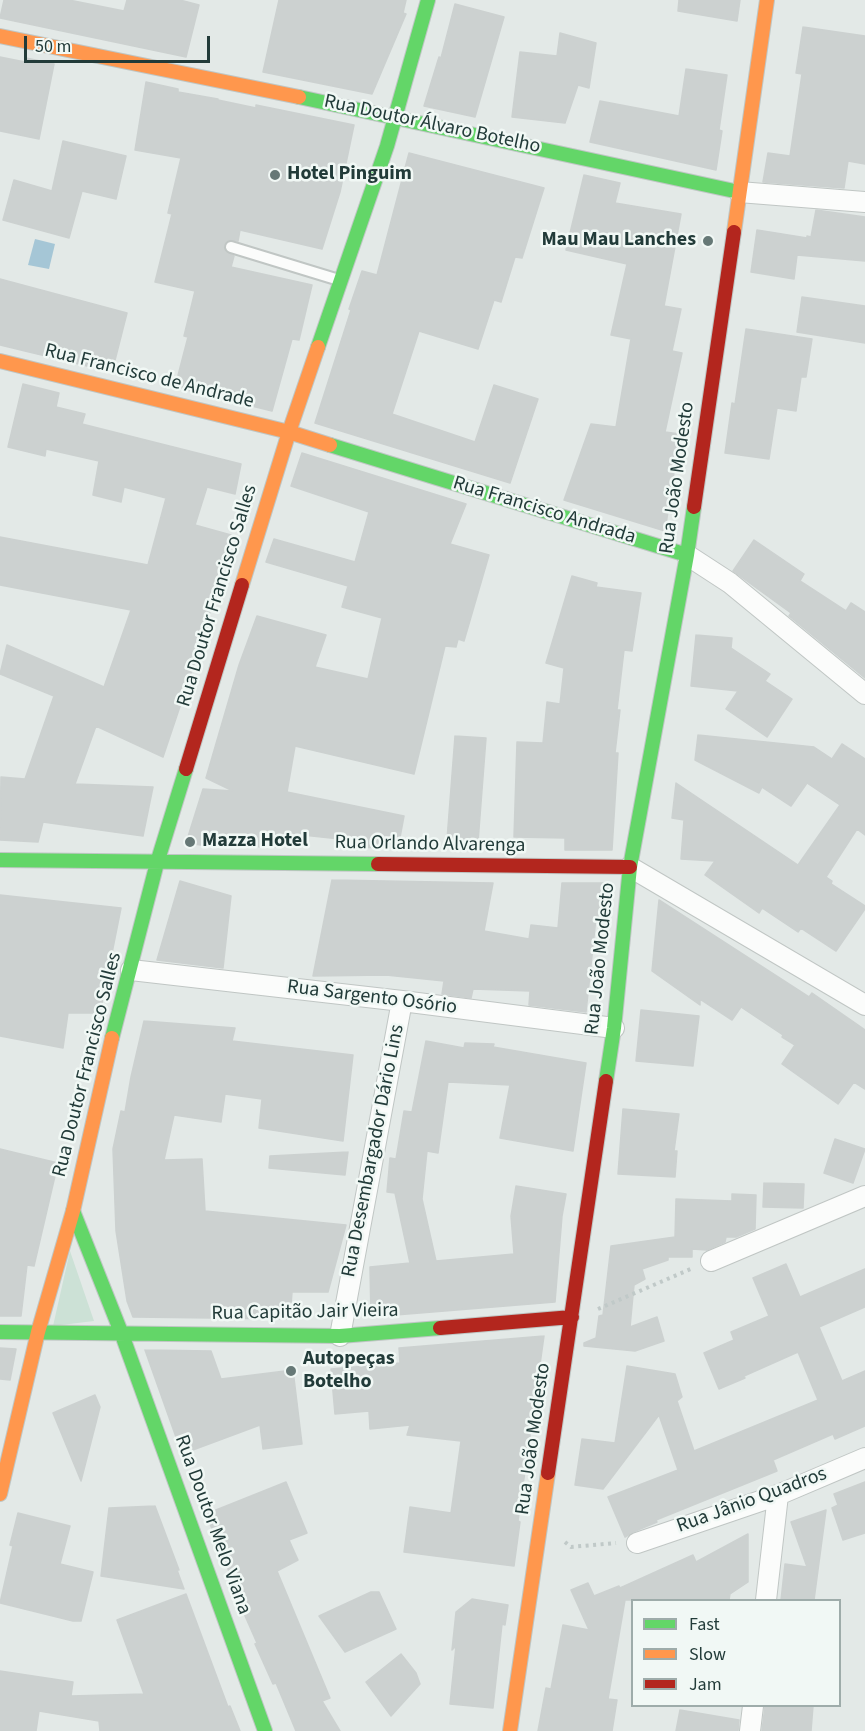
<!DOCTYPE html>
<meta charset="utf-8">
<style>
body{margin:0}
#map{position:relative;width:865px;height:1731px;overflow:hidden;background:#e3e9e7;font-family:"Source Sans 3",sans-serif}
canvas{display:block}
.legend{position:absolute;left:631px;top:1599px;width:210px;height:108px;box-sizing:border-box;background:#f1f8f5;border:2px solid #9eacaa;margin:0;padding:8px 10px;list-style:none;font-size:18px;color:#223b39}
.legend li{display:flex;align-items:center;gap:12px;height:30px}
.legend b{width:30px;border:2px solid #9eacaa}
.scale{position:absolute;left:24px;top:36px;width:186px;height:27px;box-sizing:border-box;border:3px solid #223b39;border-top:0;padding-left:8px;font-size:18px;line-height:21px;white-space:nowrap;color:#223b39;-webkit-text-stroke:4px #f1f8f5;paint-order:stroke}
</style>
<div id="map">
<canvas width="865" height="1731"></canvas>
<ul class="legend">
<li><b style="height:8px;background:#63d668"></b>Fast</li>
<li><b style="height:8px;background:#ff974d"></b>Slow</li>
<li><b style="height:8px;background:#b3261e"></b>Jam</li>
</ul>
<div class="scale">50 m</div>
</div>
<script>
const c = document.querySelector('canvas').getContext('2d');
c.lineJoin = 'round';
function fillPath(path, color) {
  c.fillStyle = color;
  c.fill(path, 'evenodd');
}
function shape(rows) {
  const path = new Path2D();
  for (const r of rows) {
    path.moveTo(r[0], r[1]);
    for (let i = 2; i < r.length; i += 2) path.lineTo(r[i], r[i + 1]);
  }
  return path;
}
function strokePath(path, color, width, dash) {
  c.strokeStyle = color;
  c.lineWidth = width;
  c.lineCap = dash ? 'butt' : 'round';
  c.setLineDash(dash || []);
  c.stroke(path);
}
function label(font, color, halo, rows, align = 'center') {
  c.font = font + ' "Source Sans 3",sans-serif';
  c.lineWidth = 5;
  c.setLineDash([]);
  c.textBaseline = 'middle';
  c.strokeStyle = halo;
  c.fillStyle = color;
  for (const [text, x, y, turn = 0] of rows) {
    c.save();
    c.translate(x, y);
    c.rotate((+turn || 0) * Math.PI / 180);
    c.textAlign = isNaN(turn) ? turn : align;
    if (halo) c.strokeText(text, 0, 0);
    c.fillText(text, 0, 0);
    c.restore();
  }
}
fillPath(shape([
 [70,1251,94,1321,53,1326]
]), '#cce1d6');
fillPath(shape([
 [35,239,55,244,49,269,28,265]
]), '#a5c6d6');
const building = shape([
 [4,0,69,0,124,11,127,0,180,0,199,5,186,57,0,18,4,0],
 [279,0,406,0,403,13,406,14,372,94,263,72,279,0],
 [679,0,740,0,737,21,678,11,679,0],
 [455,4,504,17,475,117,424,106,439,57,441,58,455,4],
 [803,27,865,36,865,164,848,161,844,188,763,182,768,153,790,156,802,74,796,73,803,27],
 [560,33,596,43,589,88,578,85,565,123,512,117,520,52,557,56,560,33],
 [0,57,25,62,26,58,54,64,39,139,0,131,0,57],
 [686,69,727,75,719,130,722,131,716,170,590,142,600,101,679,116,686,69],
 [146,82,178,89,178,92,218,99,218,100,256,108,256,105,354,125,340,192,322,249,240,230,238,241,229,240,224,245,226,252,234,256,231,267,312,285,299,340,292,339,272,411,175,387,188,337,184,336,195,291,155,282,172,214,168,213,181,158,135,150,146,82],
 [63,141,126,156,116,199,82,191,69,238,3,220,14,180,52,191,63,141],
 [409,153,544,188,522,258,515,257,501,302,494,300,478,349,419,331,392,414,475,442,494,385,538,399,510,483,315,423,351,310,349,309,362,271,377,275,409,153],
 [584,175,620,183,615,203,681,214,664,306,681,309,672,351,682,353,665,432,680,434,665,531,564,500,591,424,616,427,631,339,611,335,627,264,566,250,584,175],
 [816,210,865,217,865,261,797,255,794,279,751,272,757,230,807,238,807,236,811,237,816,210],
 [0,279,127,313,112,372,0,345,0,279],
 [802,297,865,306,865,343,797,332,802,297],
 [746,329,812,339,806,377,801,377,796,411,777,408,769,459,725,453,732,403,735,404,746,329],
 [23,384,59,393,56,407,85,414,82,424,241,464,235,494,207,487,195,525,231,535,220,571,218,570,207,626,163,757,96,726,75,784,153,787,143,836,43,822,38,842,0,840,1,777,25,779,54,696,0,674,7,645,104,687,131,610,0,585,0,537,148,565,166,498,124,487,121,502,93,495,99,461,46,449,45,456,8,447,23,384],
 [302,453,466,504,450,544,489,555,464,641,458,639,456,647,445,646,414,774,295,746,287,792,404,816,398,848,338,847,340,839,284,833,278,847,208,846,186,843,203,789,233,791,206,778,239,665,257,616,326,635,315,667,368,679,382,618,342,607,348,586,266,562,274,539,355,562,369,512,291,486,302,453],
 [754,540,804,574,800,581,846,611,851,603,865,612,865,678,789,616,791,613,733,571,754,540],
 [572,576,597,583,596,587,641,593,632,651,624,650,617,710,620,710,615,753,618,753,612,850,565,850,565,838,514,837,517,742,543,743,547,702,560,704,564,668,546,663,572,576],
 [696,635,732,638,731,648,770,674,765,681,792,699,767,737,726,709,738,691,691,686,696,635],
 [698,735,814,747,832,759,842,744,865,759,865,835,857,829,826,877,832,881,831,884,865,906,865,909,836,951,801,928,798,932,762,908,759,913,705,875,715,861,681,859,684,820,672,818,676,783,798,865,840,805,807,783,791,806,762,787,759,793,695,760,698,735],
 [455,736,486,738,478,842,447,840,455,736],
 [332,880,493,883,484,931,529,939,531,925,558,928,562,883,612,883,608,919,596,918,586,1012,529,1005,530,991,473,989,471,998,442,994,444,981,386,975,313,976,332,880],
 [180,881,231,896,223,968,157,960,180,881],
 [0,895,121,908,100,1013,68,1013,63,1048,0,1036,0,895],
 [659,900,809,997,812,993,865,1030,865,1089,854,1082,838,1104,782,1064,795,1045,782,1037,783,1035,741,1007,732,1020,700,999,700,1005,652,971,659,900],
 [641,1010,699,1016,693,1066,636,1061,641,1010],
 [144,1021,235,1028,232,1041,353,1055,343,1141,259,1128,262,1099,225,1094,221,1122,174,1115,164,1160,202,1159,205,1211,346,1225,328,1292,292,1292,290,1319,133,1317,127,1301,116,1231,113,1149,121,1111,125,1112,131,1077,144,1021],
 [426,1041,464,1048,465,1043,494,1044,493,1047,586,1063,573,1151,500,1138,510,1085,448,1082,438,1153,427,1151,422,1199,436,1261,514,1254,511,1216,516,1186,566,1194,562,1216,555,1302,371,1317,370,1267,410,1263,395,1193,387,1192,390,1158,396,1159,404,1111,412,1112,426,1041],
 [623,1109,679,1114,674,1151,677,1151,675,1177,618,1174,623,1109],
 [835,1139,865,1149,853,1183,824,1173,835,1139],
 [0,1149,58,1163,34,1266,27,1265,21,1316,0,1316,0,1149],
 [348,1152,345,1175,269,1168,270,1156,348,1152],
 [764,1183,804,1184,803,1208,763,1207,764,1183],
 [732,1194,756,1195,755,1229,736,1237,726,1237,725,1242,707,1250,692,1249,692,1257,668,1257,668,1260,642,1269,645,1279,634,1285,630,1327,657,1317,664,1341,635,1351,584,1346,584,1343,596,1338,599,1316,603,1315,611,1246,675,1237,676,1199,732,1201,732,1194],
 [786,1264,800,1297,865,1269,865,1307,819,1327,842,1381,865,1371,865,1426,835,1439,833,1434,773,1460,777,1471,656,1520,657,1522,633,1532,625,1537,608,1497,678,1470,659,1415,603,1489,575,1485,582,1439,615,1443,627,1366,675,1374,682,1397,677,1401,694,1451,818,1400,798,1352,744,1376,745,1378,719,1389,704,1353,734,1340,731,1332,769,1316,753,1278,786,1264],
 [544,1336,518,1521,520,1522,514,1566,404,1552,410,1507,451,1513,461,1441,407,1435,410,1425,370,1429,369,1411,335,1414,331,1369,400,1363,399,1348,544,1336],
 [0,1348,16,1349,10,1380,0,1379,0,1348],
 [145,1350,211,1351,221,1379,293,1370,302,1444,263,1449,260,1425,182,1454,145,1350],
 [95,1395,100,1407,81,1481,53,1413,95,1395],
 [286,1482,307,1533,289,1540,298,1560,277,1571,330,1698,322,1701,340,1731,296,1731,276,1683,273,1684,255,1644,257,1643,238,1600,240,1599,206,1514,286,1482],
 [865,1482,865,1533,843,1540,832,1508,838,1505,834,1494,865,1482],
 [155,1506,179,1570,177,1570,184,1589,101,1576,109,1508,155,1506],
 [826,1510,814,1600,781,1600,785,1564,807,1567,791,1522,826,1510],
 [18,1513,70,1526,60,1564,93,1572,81,1621,73,1621,0,1603,13,1546,10,1545,18,1513],
 [748,1534,748,1582,730,1594,729,1600,625,1600,608,1699,617,1700,612,1731,538,1731,546,1688,551,1689,563,1625,589,1630,571,1590,588,1583,594,1596,619,1586,620,1588,693,1555,696,1562,748,1534],
 [371,1592,379,1592,396,1629,345,1652,319,1616,371,1592],
 [186,1594,228,1707,230,1706,240,1731,100,1731,99,1721,39,1711,36,1731,0,1731,0,1671,73,1682,71,1696,144,1694,117,1620,186,1594],
 [472,1599,508,1605,505,1625,502,1624,493,1708,450,1704,456,1646,452,1650,456,1612,472,1599],
 [401,1654,416,1673,420,1684,391,1716,366,1682,401,1654],
 [765,1706,813,1706,811,1731,762,1731,765,1706],
 [680,1710,739,1720,738,1731,676,1731,680,1710]
]);
fillPath(building, '#ccd1d0');
strokePath(building, '#ccd1d0', 1.5);
const lane = shape([
 [231,247,339,280]
]);
const street = shape([
 [739,192,865,202],
 [687,555,730,583,865,694],
 [630,867,865,1005],
 [131,970,402,1001,614,1028],
 [711,1261,865,1196],
 [340,1336,402,1001],
 [637,1543,778,1495,865,1458],
 [766,1600,778,1495],
 [750,1731,753,1706]
]);
const fast = shape([
 [299,97,739,192],
 [318,347,387,146,428,0],
 [330,445,687,555],
 [0,860,378,864],
 [112,1038,157,863,186,769],
 [606,1081,614,1028,630,867,687,555,694,507],
 [73,1211,121,1332,265,1731],
 [0,1332,340,1336,440,1328]
]);
const slow = shape([
 [0,36,299,97],
 [734,232,767,0],
 [0,361,289,432,330,445],
 [242,585,289,432,318,347],
 [0,1494,38,1332,73,1211,112,1038],
 [510,1731,548,1473]
]);
const jam = shape([
 [694,507,734,232],
 [186,769,242,585],
 [378,864,630,867],
 [440,1328,572,1317],
 [548,1473,606,1081]
]);
strokePath(lane, '#c0c6c4', 14);
strokePath(street, '#c0c6c4', 22);
strokePath(fast, '#bfc6c4', 16);
strokePath(slow, '#bfc6c4', 16);
strokePath(jam, '#bfc6c4', 16);
strokePath(shape([
 [598,1309,693,1268],
 [565,1542,571,1547,616,1543]
]), '#c0c9c8', 4, [3, 4.5]);
strokePath(lane, '#fbfcfb', 10);
strokePath(street, '#fbfcfb', 20);
strokePath(fast, '#63d668', 14);
strokePath(slow, '#ff974d', 14);
strokePath(jam, '#b3261e', 14);
for (const [x, y, r, color] of [
 [275,175,6,"#667876"],
 [708,241,6,"#667876"],
 [190,842,6,"#667876"],
 [291,1371,6,"#667876"]
]) {
  const dot = new Path2D();
  dot.arc(x, y, r, 0, 2 * Math.PI);
  c.fillStyle = color;
  c.fill(dot);
  strokePath(dot, '#f1f8f5', 2);
}
label('20px', '#223b39', '#f1f8f5', [
 ["Rua Doutor Álvaro Botelho",432,125,12],
 ["Rua Francisco de Andrade",149,377,14],
 ["Rua João Modesto",678,478,-82],
 ["Rua Francisco Andrada",544,511,17],
 ["Rua Doutor Francisco Salles",218,596,-73],
 ["Rua Orlando Alvarenga",430,845,1],
 ["Rua João Modesto",601,959,-84],
 ["Rua Sargento Osório",372,998,7],
 ["Rua Doutor Francisco Salles",88,1065,-76],
 ["Rua Desembargador Dário Lins",374,1151,-79],
 ["Rua Capitão Jair Vieira",305,1313,-1],
 ["Rua João Modesto",534,1439,-82],
 ["Rua Jânio Quadros",752,1501,-20],
 ["Rua Doutor Melo Viana",212,1525,70]
]);
label('bold 20px', '#223b39', '#f1f8f5', [
 ["Hotel Pinguim",287,175],
 ["Mau Mau Lanches",696,241,"right"],
 ["Mazza Hotel",202,842],
 ["Autopeças",303,1360],
 ["Botelho",303,1383]
], 'left');
</script>
